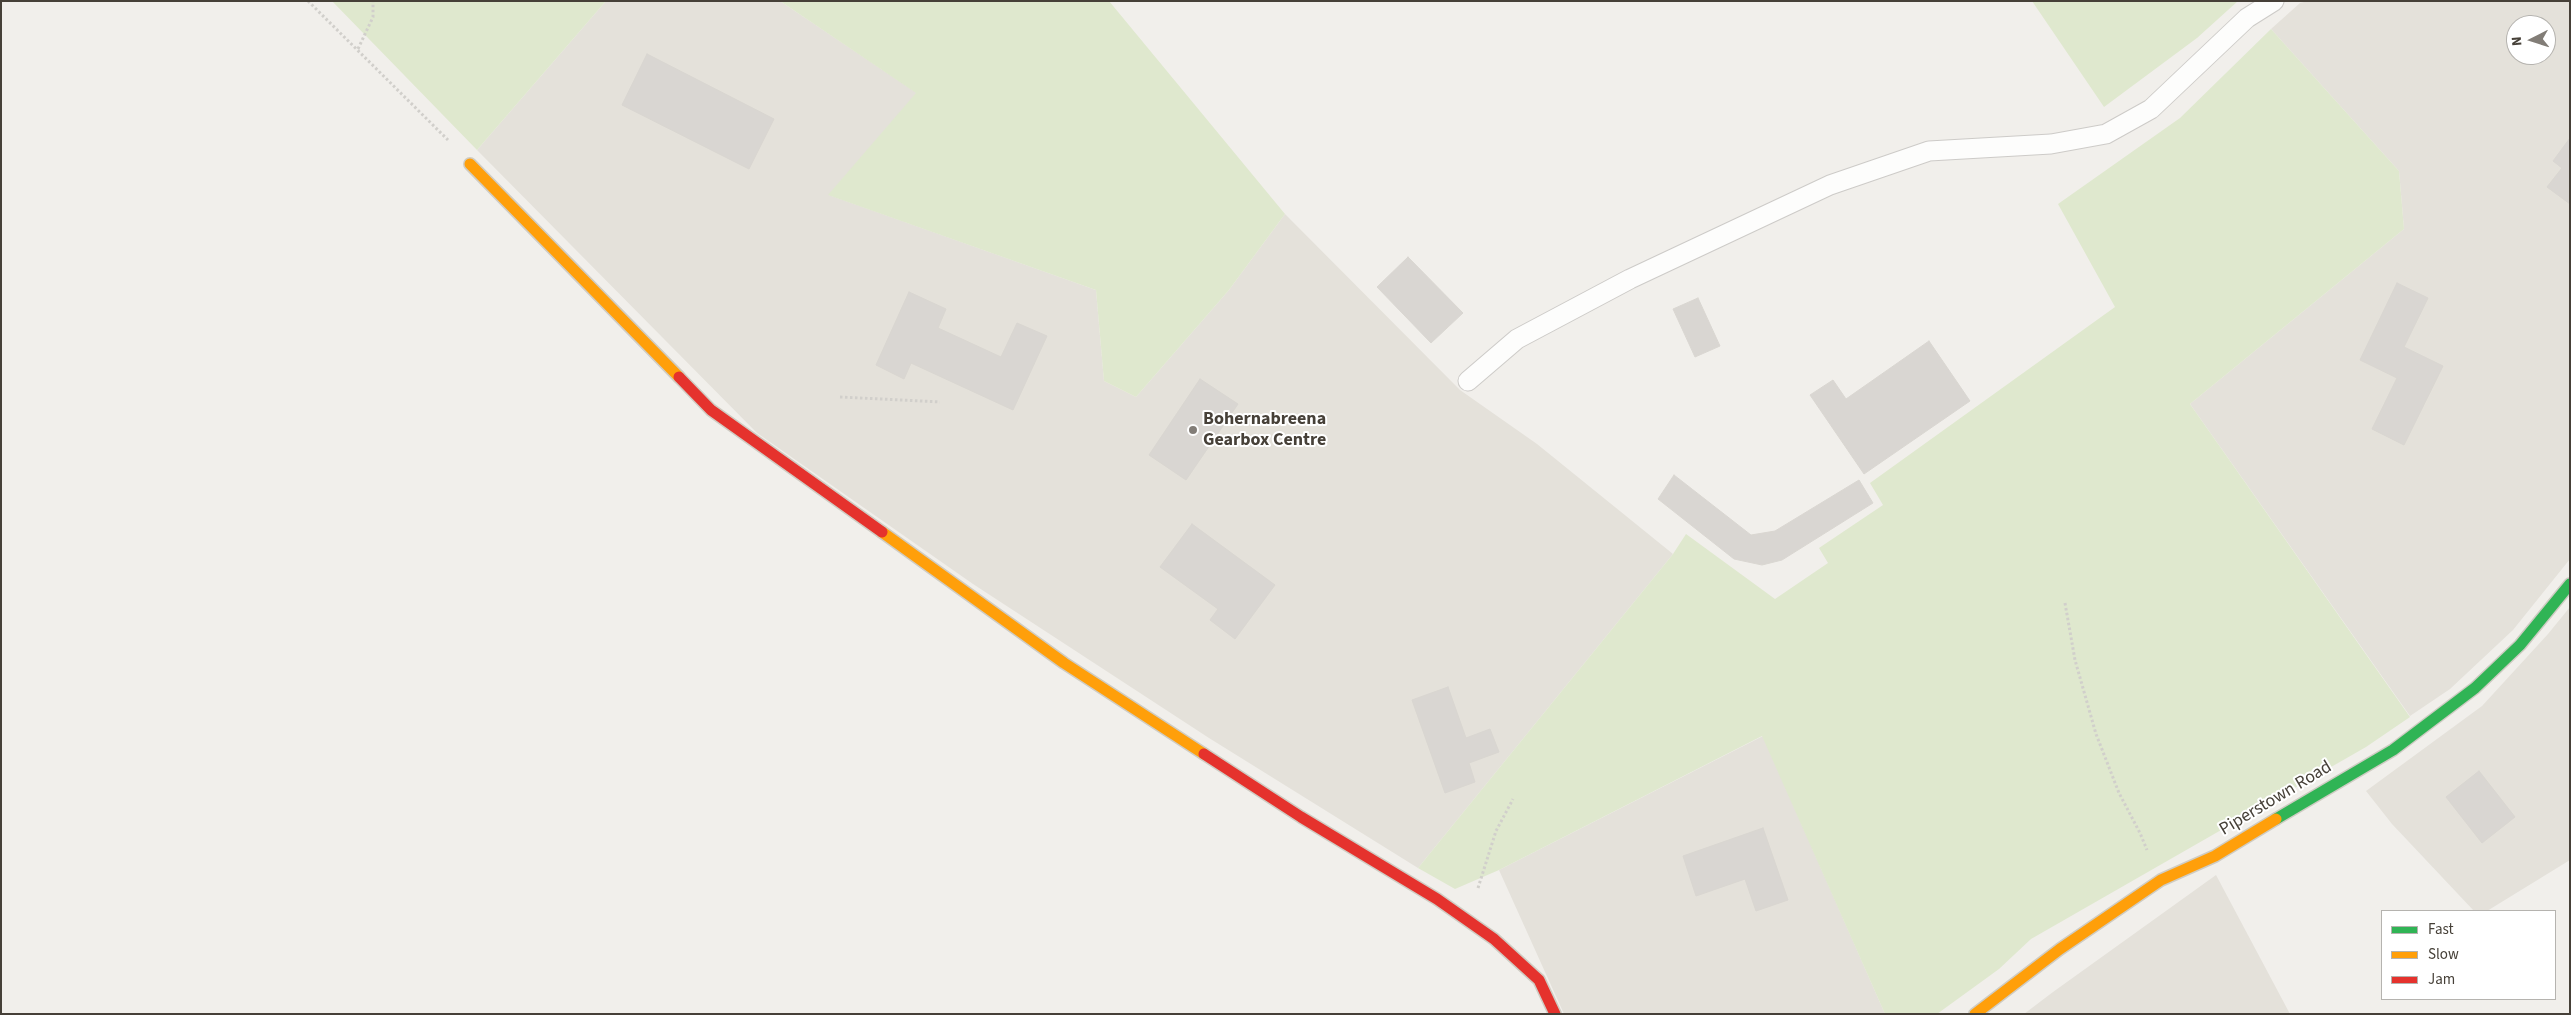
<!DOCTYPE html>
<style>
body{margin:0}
#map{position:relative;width:2571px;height:1015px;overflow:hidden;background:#f1efeb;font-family:"Source Sans 3",sans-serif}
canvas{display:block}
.frame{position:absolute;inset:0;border:2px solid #464038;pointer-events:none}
.legend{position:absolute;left:2381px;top:910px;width:175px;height:90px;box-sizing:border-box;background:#fff;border:1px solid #b5b3af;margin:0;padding:6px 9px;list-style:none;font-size:15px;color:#464038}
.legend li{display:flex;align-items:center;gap:10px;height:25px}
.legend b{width:25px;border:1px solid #b5b3af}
.north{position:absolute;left:2506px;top:15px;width:50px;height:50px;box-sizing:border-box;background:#fff;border:1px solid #b5b3af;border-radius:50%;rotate:265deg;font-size:14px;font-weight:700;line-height:20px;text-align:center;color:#464038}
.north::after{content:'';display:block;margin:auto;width:18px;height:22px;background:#827d77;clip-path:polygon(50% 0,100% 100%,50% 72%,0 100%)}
</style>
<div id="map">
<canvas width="2571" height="1015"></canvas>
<div class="frame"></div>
<ul class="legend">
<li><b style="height:6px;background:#30b455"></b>Fast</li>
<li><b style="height:6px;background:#ff9f0a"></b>Slow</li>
<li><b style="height:6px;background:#e5322d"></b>Jam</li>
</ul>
<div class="north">N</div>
</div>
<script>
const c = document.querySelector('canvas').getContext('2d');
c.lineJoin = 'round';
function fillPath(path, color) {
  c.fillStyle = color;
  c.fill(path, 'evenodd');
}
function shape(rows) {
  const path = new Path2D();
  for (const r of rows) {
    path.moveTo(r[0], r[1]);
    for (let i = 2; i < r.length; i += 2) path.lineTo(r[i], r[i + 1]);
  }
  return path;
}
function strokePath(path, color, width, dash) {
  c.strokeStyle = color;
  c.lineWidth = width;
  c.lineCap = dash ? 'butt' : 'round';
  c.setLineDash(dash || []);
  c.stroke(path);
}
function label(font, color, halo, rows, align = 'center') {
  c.font = font + ' "Source Sans 3",sans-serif';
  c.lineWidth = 4;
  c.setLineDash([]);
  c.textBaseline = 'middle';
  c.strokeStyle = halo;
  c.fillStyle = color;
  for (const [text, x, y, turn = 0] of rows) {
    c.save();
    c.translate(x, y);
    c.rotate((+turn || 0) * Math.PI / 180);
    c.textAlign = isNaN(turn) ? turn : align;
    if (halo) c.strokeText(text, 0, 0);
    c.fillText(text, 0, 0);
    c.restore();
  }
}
fillPath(shape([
 [606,1,780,1,917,93,829,195,1096,290,1104,381,1136,397,1229,290,1285,214,1460,390,1537,444,1673,554,1418,868,1209,738,973,584,757,433,477,150],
 [2308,1,2570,1,2570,559,2513,630,2450,689,2410,716,2190,404,2404,229,2399,171,2271,29,2300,3],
 [2516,25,2546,25,2546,55,2516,55],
 [2570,607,2570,860,2487,911,2474,911,2392,824,2366,791,2482,706,2548,634],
 [1763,736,1885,1014,1564,1014,1499,870],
 [2216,875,2290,1014,2024,1014,2053,992]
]), '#e4e1da');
fillPath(shape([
 [332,1,606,1,477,150],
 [780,1,1109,1,1285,214,1229,290,1136,397,1104,381,1096,290,828,195,916,93],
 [2032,1,2238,1,2197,38,2104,107],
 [2271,29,2399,171,2404,229,2190,404,2410,717,2366,747,2031,939,1999,969,1937,1014,1885,1014,1762,736,1499,870,1455,889,1418,868,1673,554,1686,534,1775,599,1828,563,1819,548,1883,505,1870,483,2115,307,2058,204,2180,118]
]), '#dfe8ce');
const building = shape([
 [647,54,774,119,749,169,622,105,647,54],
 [2570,138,2570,204,2547,187,2562,168,2553,161,2570,138],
 [1408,257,1463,313,1431,343,1377,287,1408,257],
 [2397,283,2428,298,2404,347,2443,366,2404,445,2372,429,2397,378,2360,360,2397,283],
 [909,292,946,309,938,328,1001,357,1017,323,1047,336,1013,410,911,363,904,379,876,365,909,292],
 [1698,298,1720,346,1695,357,1673,309,1698,298],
 [1929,341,1970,401,1864,474,1810,395,1833,380,1846,399,1929,341],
 [1200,379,1238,404,1186,480,1149,455,1200,379],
 [1674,475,1751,535,1775,531,1859,480,1873,503,1782,560,1762,565,1734,559,1658,499,1674,475],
 [1192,524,1275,585,1235,639,1210,620,1218,609,1160,567,1192,524],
 [1448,687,1466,738,1490,729,1499,752,1469,763,1475,782,1445,793,1412,700,1448,687],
 [2479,771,2515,817,2482,843,2446,797,2479,771],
 [1763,828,1788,900,1756,911,1745,879,1696,896,1683,856,1763,828]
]);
fillPath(building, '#d9d6d2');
strokePath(building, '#d9d6d1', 1);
const lane = shape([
 [1468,381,1517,339,1630,279,1830,185,1929,151,2051,144,2106,134,2151,109,2247,18,2274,1]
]);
const fast = shape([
 [2276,819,2393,750,2475,688,2520,645,2570,584]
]);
const slow = shape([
 [470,164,679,377],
 [882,532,1064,663,1204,754],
 [1975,1014,2060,949,2161,880,2215,856,2276,819]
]);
const jam = shape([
 [679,377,711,410,882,532],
 [1204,754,1301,817,1437,899,1494,939,1539,980,1555,1014]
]);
strokePath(lane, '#cdcbc8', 21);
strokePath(fast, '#cfccc3', 14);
strokePath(slow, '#cfccc3', 14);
strokePath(jam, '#cfccc3', 14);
strokePath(shape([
 [308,1,448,140],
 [358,49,373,17,373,1],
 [840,397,940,402],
 [2065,603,2075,660,2096,734,2119,793,2140,833,2147,850],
 [1478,888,1496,831,1513,799]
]), '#d1cfcb', 3, [2.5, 2.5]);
strokePath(lane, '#fdfdfc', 19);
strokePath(fast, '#30b455', 11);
strokePath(slow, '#ff9f0a', 11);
strokePath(jam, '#e5322d', 11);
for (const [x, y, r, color] of [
 [1193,430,5,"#827d77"]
]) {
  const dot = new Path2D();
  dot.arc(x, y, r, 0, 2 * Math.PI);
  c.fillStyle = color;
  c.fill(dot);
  strokePath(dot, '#fff', 2);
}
label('bold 18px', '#464038', '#fff', [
 ["Bohernabreena",1203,420],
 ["Gearbox Centre",1203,441]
], 'left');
label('18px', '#464038', '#fff', [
 ["Piperstown Road",2276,799,-31]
]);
</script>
